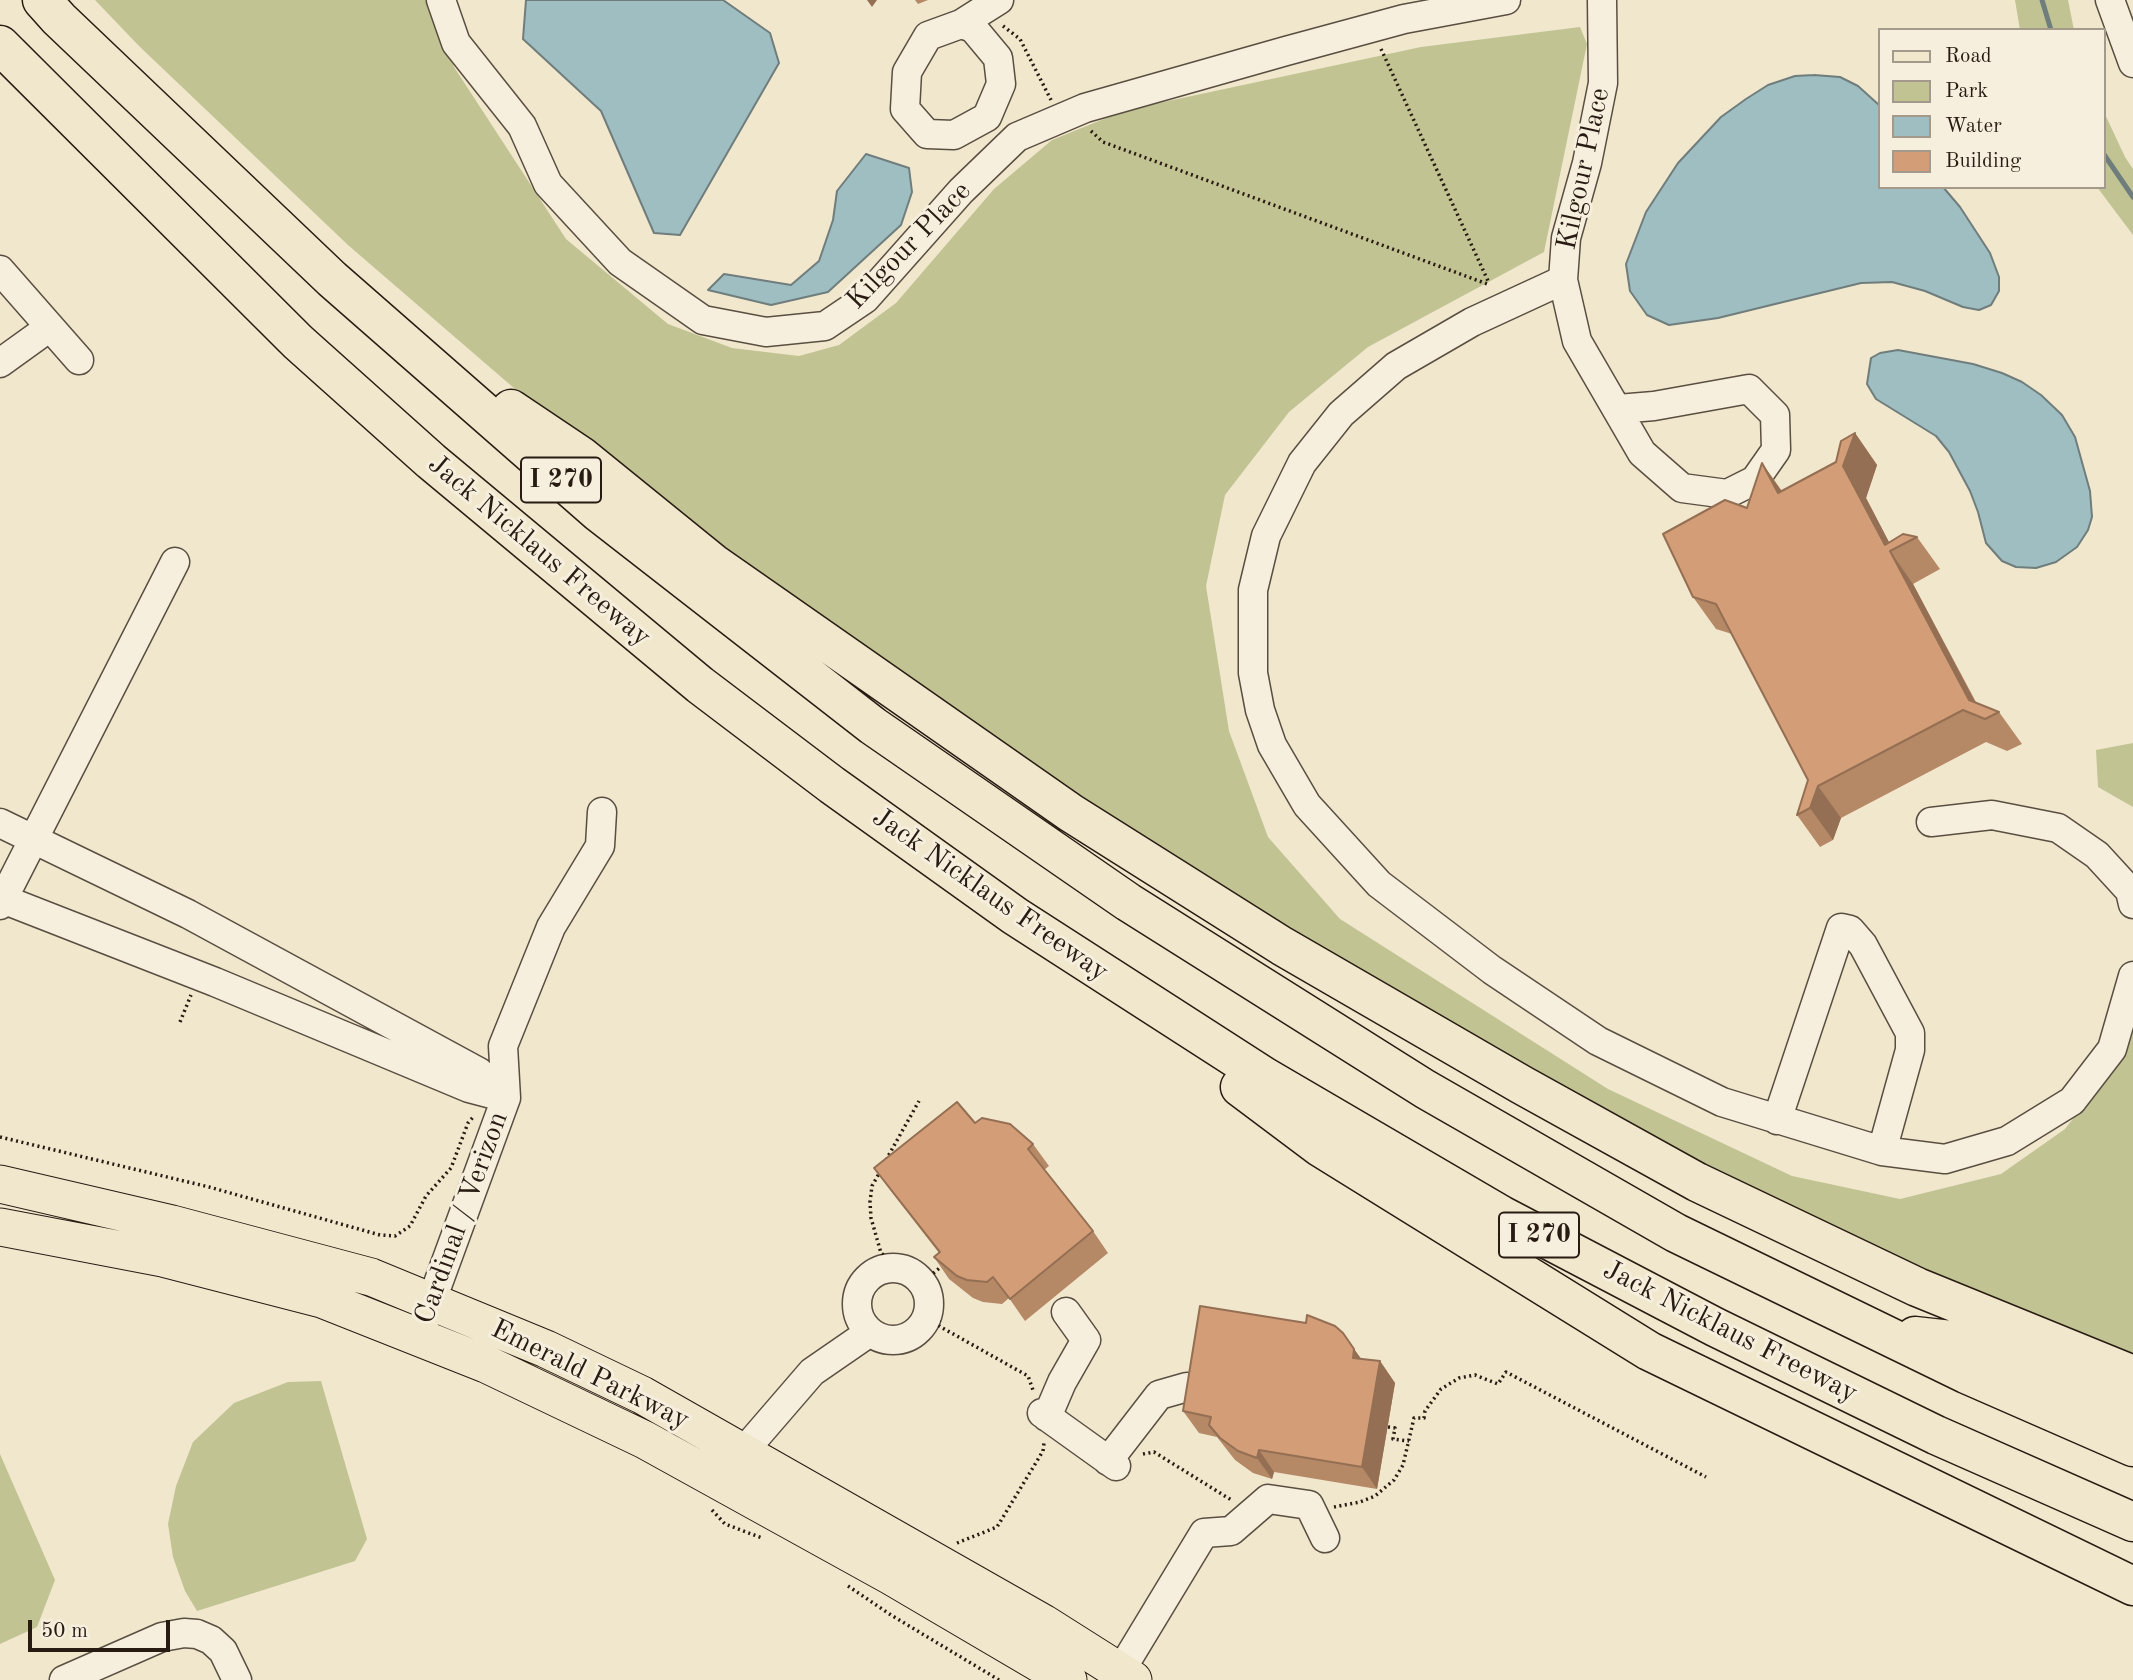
<!DOCTYPE html>
<style>
body{margin:0}
#map{position:relative;width:2133px;height:1680px;overflow:hidden;background:#f1e7cd;font-family:"Old Standard TT",serif}
canvas{display:block}
.legend{position:absolute;left:1878px;top:28px;width:228px;height:161px;box-sizing:border-box;background:#f6efde;border:2px solid #a49a8c;margin:0;padding:9px 12px;list-style:none;font-size:21px;color:#281b12}
.legend li{display:flex;align-items:center;gap:14px;height:35px}
.legend b{width:35px;border:2px solid #a49a8c}
.scale{position:absolute;left:28px;top:1620px;width:142px;height:32px;box-sizing:border-box;border:4px solid #281b12;border-top:0;padding-left:9px;font-size:21px;line-height:24px;white-space:nowrap;color:#281b12;-webkit-text-stroke:5px #f6efde;paint-order:stroke}
</style>
<div id="map">
<canvas width="2133" height="1680"></canvas>
<ul class="legend">
<li><b style="height:9px;background:#f1e7cd"></b>Road</li>
<li><b style="height:19px;background:#c1c393"></b>Park</li>
<li><b style="height:19px;background:#9fbec2"></b>Water</li>
<li><b style="height:19px;background:#d39e77"></b>Building</li>
</ul>
<div class="scale">50 m</div>
</div>
<script>
const c = document.querySelector('canvas').getContext('2d');
c.lineJoin = 'round';
function fillPath(path, color) {
  c.fillStyle = color;
  c.fill(path, 'evenodd');
}
function shape(rows) {
  const path = new Path2D();
  for (const r of rows) {
    if (r.length === 3) {
      path.moveTo(r[0] + r[2], r[1]);
      path.arc(r[0], r[1], r[2], 0, 2 * Math.PI);
      continue;
    }
    path.moveTo(r[0], r[1]);
    for (let i = 2; i < r.length; i += 2) path.lineTo(r[i], r[i + 1]);
  }
  return path;
}
function strokePath(path, color, width, dash) {
  c.strokeStyle = color;
  c.lineWidth = width;
  c.lineCap = dash ? 'butt' : 'round';
  c.setLineDash(dash || []);
  c.stroke(path);
}
function label(font, color, halo, rows, align = 'center') {
  c.font = font + ' "Old Standard TT",serif';
  c.lineWidth = 6;
  c.setLineDash([]);
  c.textBaseline = 'middle';
  c.strokeStyle = halo;
  c.fillStyle = color;
  for (const [text, x, y, turn = 0] of rows) {
    c.save();
    c.translate(x, y);
    c.rotate((+turn || 0) * Math.PI / 180);
    c.textAlign = isNaN(turn) ? turn : align;
    if (halo) c.strokeText(text, 0, 0);
    c.fillText(text, 0, 0);
    c.restore();
  }
}
fillPath(shape([
 [95,0,430,0,454,67,566,239,668,324,732,348,799,356,839,345,896,303,994,189,1052,140,1126,110,1421,47,1580,27,1587,44,1544,252,1368,347,1289,412,1225,495,1206,586,1229,731,1268,837,1340,919,1608,1089,1792,1176,1900,1199,2001,1174,2065,1129,2117,1062,2133,1020,2133,1359,1859,1245,1522,1075,914,692,551,420,348,245,139,46],
 [2015,0,2068,0,2074,30,2020,30],
 [2103,110,2125,157,2133,169,2133,235,2097,187,2103,187],
 [2133,743,2133,807,2098,787,2096,750],
 [321,1381,367,1539,355,1561,197,1611,185,1591,173,1557,168,1524,176,1486,193,1442,234,1403,288,1382],
 [0,1454,55,1580,37,1627,0,1644]
]), '#c1c393');
const water = shape([
 [526,0,723,0,770,33,779,63,680,235,654,233,601,111,523,39,526,0],
 [1814,75,1840,77,1858,86,1879,105,1879,187,1943,187,1960,207,1990,253,1999,277,1999,291,1991,305,1979,310,1963,307,1925,291,1892,282,1861,283,1718,318,1669,325,1647,315,1630,291,1626,264,1646,212,1678,163,1721,117,1746,99,1768,85,1795,76,1814,75],
 [866,154,909,168,912,192,901,225,828,292,771,305,708,290,724,274,791,285,819,261,833,220,837,191,866,154],
 [1898,350,1973,364,2002,373,2022,382,2041,395,2062,415,2075,437,2090,491,2092,517,2088,530,2077,547,2056,562,2036,568,2016,567,2002,561,1986,543,1978,512,1970,491,1949,452,1936,436,1876,399,1867,384,1871,358,1880,353,1898,350]
]);
fillPath(water, '#9fbec2');
strokePath(water, '#6f7d7c', 2);
strokePath(shape([
 [2042,0,2051,30],
 [2103,153,2133,197]
]), '#6f7d7c', 5);
const minor = shape([
 [441,0,456,43,522,126,548,184,620,262,703,320,766,332,825,326,865,299,961,191,1017,137,1085,108,1286,51,1404,19,1506,0],
 [1602,0,1603,83,1587,163,1566,238,1563,280,1577,341,1642,453,1682,488,1727,494,1755,480,1776,450,1775,415,1749,389,1654,406,1618,409],
 [2110,0,2133,63],
 [961,24,973,28,998,58,1001,84,987,117,954,135,927,134,905,109,907,72,928,36,961,24,999,0],
 [0,270,79,360],
 [1563,280,1472,322,1396,366,1341,414,1302,463,1266,536,1253,590,1253,673,1260,710,1272,745,1307,805,1379,884,1492,970,1598,1041,1722,1102,1882,1151,1945,1159,2007,1141,2072,1101,2112,1049,2133,976],
 [0,363,50,327],
 [1931,822,1992,815,2058,828,2097,855,2130,891,2133,904],
 [0,823,188,914,479,1072,506,1098],
 [0,898,215,982,469,1088,503,1097],
 [0,905,175,562],
 [1777,1120,1841,928,1850,930,1863,945,1910,1033,1910,1050,1882,1151],
 [893,1304,36],
 [425,1319,506,1098,503,1046,551,927,600,846,602,812],
 [1042,1413,1116,1466],
 [1047,1417,1062,1382,1086,1340,1066,1312],
 [743,1452,812,1372,870,1332],
 [1108,1461,1159,1395,1187,1387],
 [64,1680,162,1637,184,1633,197,1634,211,1640,223,1651,237,1680],
 [1115,1680,1204,1533,1231,1531,1268,1499,1309,1505,1325,1538]
]);
const major = shape([
 [0,1184,172,1224,371,1277,546,1349,642,1395,1043,1623,1133,1680],
 [0,1227,163,1258,322,1299,486,1364,645,1440,891,1576,1068,1680]
]);
const highway = shape([
 [42,0,59,19,332,279,598,512,873,726,1128,902,1425,1089,1676,1233,1966,1374,2133,1447],
 [0,45,298,342,431,461,700,685,832,785,1015,916,1265,1077,1501,1215,1715,1327,1936,1435,2133,1522],
 [511,409,581,456,713,563,1071,813,1282,946,1522,1085,1697,1182,1917,1287,2133,1375],
 [1240,1087,1320,1147,1649,1351,2133,1586],
 [1915,1336,1951,1340,1989,1351,2133,1410]
]);
strokePath(minor, '#5a4e41', 31);
strokePath(major, '#281b12', 39);
strokePath(highway, '#281b12', 41);
strokePath(shape([
 [1003,26,1020,39,1051,100],
 [1381,49,1489,283],
 [1091,131,1103,142,1490,285],
 [180,1022,191,995],
 [0,1137,209,1187,380,1235,395,1236,410,1226,426,1196,451,1168,468,1123,474,1116],
 [886,1160,919,1101],
 [881,1170,872,1186,870,1202,871,1218,881,1253,891,1261,906,1263,920,1269,933,1282,940,1307,939,1326,1028,1376,1033,1390],
 [929,1277,943,1265],
 [1388,1427,1395,1428,1393,1439,1409,1441],
 [1143,1454,1154,1452,1233,1501],
 [1334,1507,1360,1502,1375,1496,1394,1480,1403,1465,1414,1418,1424,1418,1425,1411,1441,1389,1459,1378,1475,1375,1498,1384,1506,1372,1706,1477],
 [712,1510,725,1524,762,1538],
 [957,1543,997,1527,1043,1451,1044,1443],
 [848,1586,891,1615,999,1680]
]), '#281b12', 3.5, [2, 3.5]);
strokePath(minor, '#f6efde', 28);
strokePath(major, '#f1e7cd', 37);
strokePath(highway, '#f1e7cd', 38);
fillPath(shape([
 [915,0,928,0,918,4],
 [1855,433,1877,465,1866,498,1889,542,1917,537,1940,569,1913,584,1976,702,1999,712,2022,744,2007,751,1986,742,1841,818,1833,840,1820,847,1797,815,1808,780,1732,634,1716,629,1693,597,1747,508,1762,463,1782,491,1836,462],
 [975,1123,1033,1144,1049,1166,1044,1170,1093,1231,1108,1253,1025,1321,1009,1298,1002,1304,983,1302,973,1298,949,1279,934,1257,939,1253,890,1190,874,1168],
 [1343,1333,1361,1359,1380,1361,1395,1383,1377,1489,1274,1472,1272,1479,1253,1473,1235,1460,1217,1437,1199,1433,1183,1411]
]), '#b58866');
fillPath(shape([
 [867,0,877,0,872,7],
 [1855,433,1877,465,1866,498,1893,550,1890,551,1913,584,1984,719,1969,700,1843,466],
 [1762,463,1784,495,1778,493],
 [1818,786,1841,818,1833,840,1810,808],
 [1354,1349,1370,1371,1353,1358],
 [1380,1361,1395,1383,1377,1489,1362,1467],
 [1259,1450,1274,1472,1272,1479,1257,1458]
]), '#946f53');
const building = shape([
 [1855,433,1843,466,1885,545,1903,534,1917,537,1890,551,1969,700,1999,712,1985,719,1963,710,1818,786,1810,808,1797,815,1808,780,1716,604,1693,597,1663,534,1725,500,1747,508,1762,463,1778,493,1836,462,1841,441,1855,433],
 [957,1102,975,1123,982,1118,1010,1124,1033,1144,1028,1149,1093,1231,1010,1299,993,1277,987,1282,967,1280,957,1276,934,1257,940,1252,874,1168,957,1102],
 [1200,1306,1306,1323,1307,1315,1335,1326,1343,1333,1354,1349,1353,1358,1380,1361,1362,1467,1259,1450,1257,1458,1238,1451,1220,1438,1209,1425,1211,1417,1183,1411,1200,1306]
]);
fillPath(building, '#d39e77');
strokePath(building, '#946f53', 2);
for (const [x, y, w] of [
 [561,480,80],
 [1539,1235,80]
]) {
  const box = new Path2D();
  box.roundRect(x - w / 2, y - 22.5, w, 45, 5);
  c.fillStyle = '#f6efde';
  c.fill(box);
  strokePath(box, '#281b12', 2);
}
label('bold 26px', '#281b12', null, [
 ["I 270",561,480],
 ["I 270",1539,1235]
]);
label('28px', '#281b12', '#f6efde', [
 ["Kilgour Place",1584,169,-78],
 ["Kilgour Place",909,246,-46],
 ["Jack Nicklaus Freeway",539,551,40],
 ["Jack Nicklaus Freeway",990,895,35],
 ["Cardinal / Verizon",462,1218,-70],
 ["Jack Nicklaus Freeway",1730,1332,27],
 ["Emerald Parkway",590,1375,26]
]);
</script>
